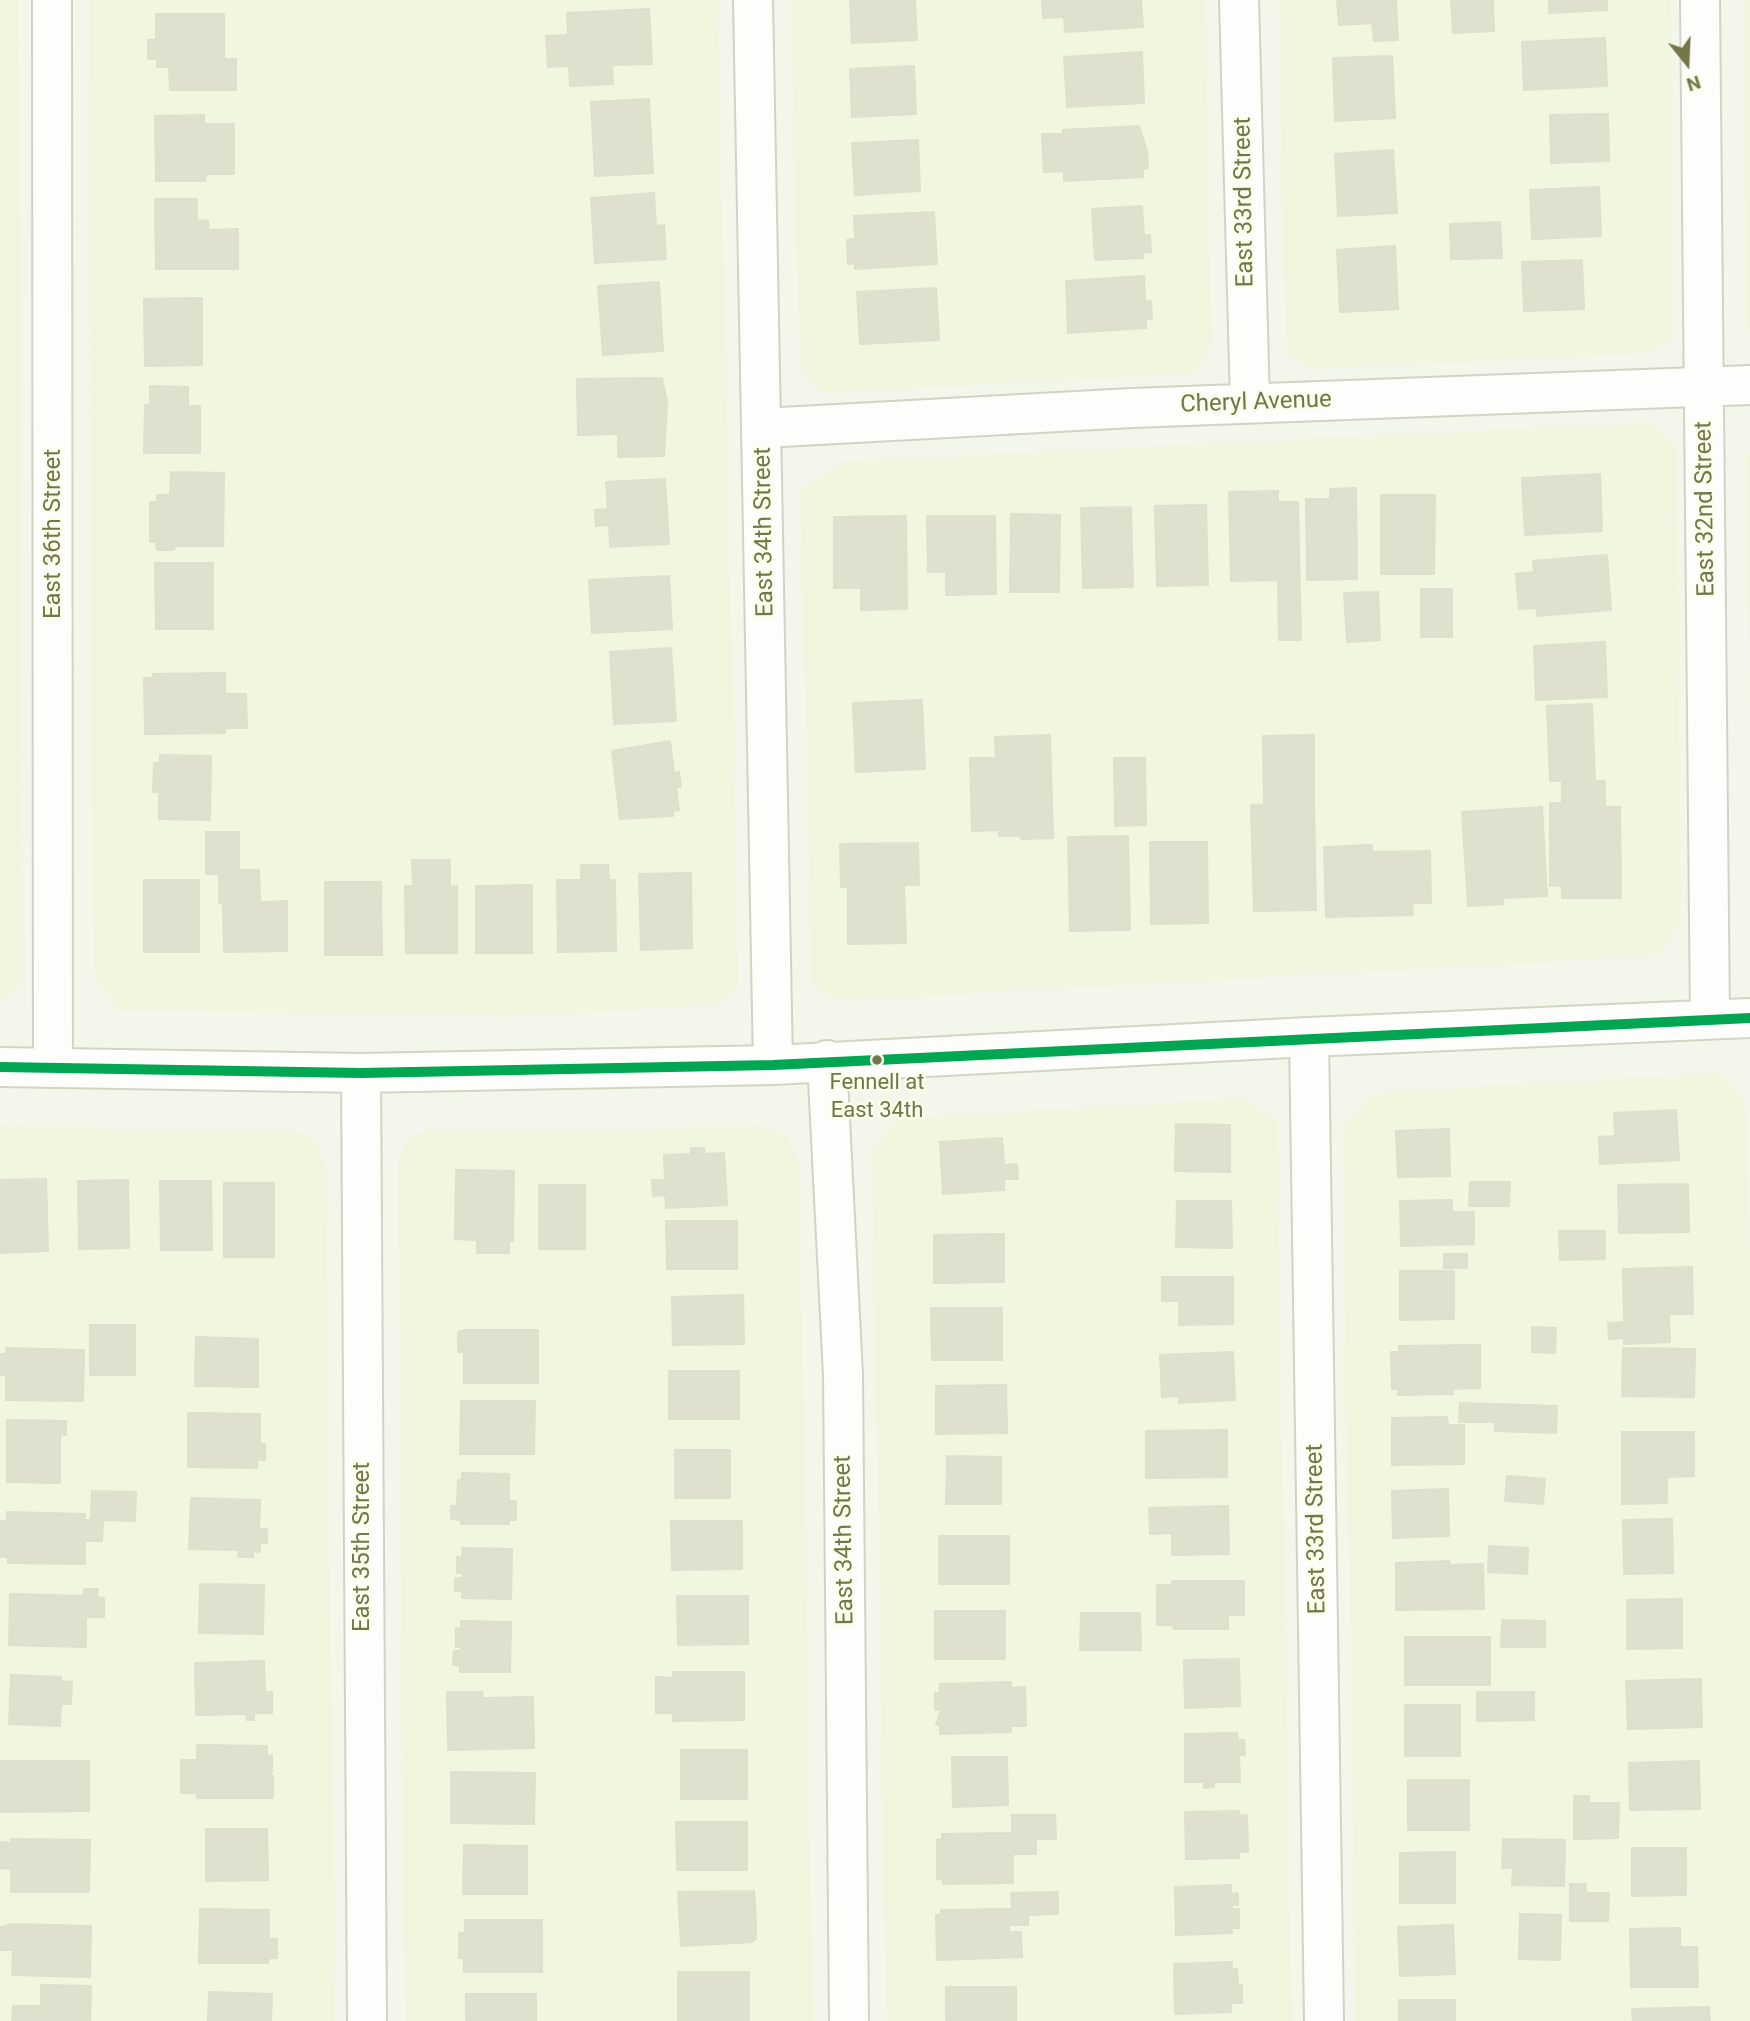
<!DOCTYPE html>
<style>
body{margin:0}
#map{position:relative;width:1750px;height:2021px;overflow:hidden;background:#f3f6ea;font-family:Roboto,sans-serif}
canvas{display:block}
.north{position:absolute;left:1652px;top:28px;width:70px;height:70px;-webkit-text-stroke:5px #f9ffea;paint-order:stroke;rotate:162deg;font-size:19px;font-weight:700;line-height:28px;text-align:center;color:#747549}
.north::after{content:'';display:block;margin:auto;width:24px;height:32px;background:#747549;clip-path:polygon(50% 0,100% 100%,50% 72%,0 100%)}
</style>
<div id="map">
<canvas width="1750" height="2021"></canvas>
<div class="north">N</div>
</div>
<script>
const c = document.querySelector('canvas').getContext('2d');
c.lineJoin = 'round';
function fillPath(path, color) {
  c.fillStyle = color;
  c.fill(path, 'evenodd');
}
function shape(rows) {
  const path = new Path2D();
  for (const r of rows) {
    path.moveTo(r[0], r[1]);
    for (let i = 2; i < r.length; i += 2) path.lineTo(r[i], r[i + 1]);
  }
  return path;
}
function strokePath(path, color, width, dash) {
  c.strokeStyle = color;
  c.lineWidth = width;
  c.lineCap = dash ? 'butt' : 'round';
  c.setLineDash(dash || []);
  c.stroke(path);
}
function label(font, color, halo, rows, align = 'center') {
  c.font = font + ' Roboto,sans-serif';
  c.lineWidth = 5;
  c.setLineDash([]);
  c.textBaseline = 'middle';
  c.strokeStyle = halo;
  c.fillStyle = color;
  for (const [text, x, y, turn = 0] of rows) {
    c.save();
    c.translate(x, y);
    c.rotate((+turn || 0) * Math.PI / 180);
    c.textAlign = isNaN(turn) ? turn : align;
    if (halo) c.strokeText(text, 0, 0);
    c.fillText(text, 0, 0);
    c.restore();
  }
}
fillPath(shape([
 [0,0,19,0,22,984,0,1002],
 [89,0,718,0,739,985,716,1005,508,1015,117,1009,93,970],
 [791,0,1205,0,1212,345,1195,373,824,392,799,368],
 [1278,0,1671,0,1674,336,1649,352,1310,369,1286,352],
 [1743,0,1750,0,1750,331,1746,327],
 [1650,423,1676,449,1681,919,1660,955,838,1000,812,984,800,489,844,462],
 [1750,450,1750,717,1746,456],
 [1720,1074,1746,1101,1750,1280,1750,2021,1356,2021,1342,1128,1375,1093],
 [1247,1099,1277,1122,1292,2021,886,2021,872,1153,898,1119],
 [0,1127,290,1131,313,1137,326,1166,335,2021,0,2021],
 [762,1127,785,1134,800,1163,813,2021,405,2021,397,1162,407,1140,426,1132]
]), '#f1f6de');
const building = shape([
 [850,0,915,0,917,40,852,43,850,0],
 [1042,0,1141,0,1143,27,1065,32,1064,17,1043,18,1042,0],
 [1337,0,1396,0,1398,40,1374,41,1372,23,1339,25,1337,0],
 [1451,0,1493,0,1494,31,1453,33,1451,0],
 [1549,0,1607,0,1607,10,1549,13,1549,0],
 [649,9,652,64,612,65,613,84,570,86,569,66,548,67,546,36,568,35,567,13,649,9],
 [156,14,224,14,224,59,236,59,236,90,170,90,169,67,157,67,157,59,148,59,148,40,156,40,156,14],
 [1605,38,1607,86,1524,90,1522,42,1605,38],
 [1142,52,1144,103,1067,107,1064,57,1142,52],
 [1392,56,1395,118,1335,121,1333,58,1392,56],
 [914,66,916,114,852,117,850,69,914,66],
 [649,99,653,173,595,176,591,102,649,99],
 [1608,114,1609,161,1551,163,1550,115,1608,114],
 [204,115,204,124,234,124,234,174,206,174,205,181,156,181,155,116,204,115],
 [1139,126,1147,151,1148,168,1143,169,1143,177,1064,181,1064,171,1044,172,1042,134,1063,134,1063,130,1139,126],
 [918,140,920,191,855,195,852,143,918,140],
 [1393,150,1397,213,1338,216,1335,154,1393,150],
 [1599,187,1601,236,1532,239,1530,190,1599,187],
 [654,193,656,226,664,225,666,259,595,263,591,198,654,193],
 [155,199,197,199,197,220,208,221,209,230,238,229,238,269,156,269,155,199],
 [1142,206,1144,236,1150,235,1151,252,1142,253,1143,258,1095,260,1092,209,1142,206],
 [934,212,937,264,855,269,855,263,848,264,847,240,855,239,854,216,934,212],
 [1500,222,1502,258,1451,259,1450,224,1500,222],
 [1395,246,1398,309,1340,312,1337,250,1395,246],
 [1582,260,1584,309,1524,311,1522,262,1582,260],
 [1144,276,1145,301,1151,301,1152,319,1146,319,1146,328,1068,333,1066,281,1144,276],
 [659,282,663,351,603,355,598,286,659,282],
 [936,288,939,340,860,344,857,292,936,288],
 [202,298,202,365,145,366,144,299,202,298],
 [662,378,667,402,664,456,618,457,618,434,578,435,577,379,662,378],
 [150,386,188,387,188,406,200,406,200,453,144,453,145,405,150,405,150,386],
 [171,472,224,473,223,546,175,546,174,550,157,550,156,542,150,542,150,502,157,502,157,495,170,495,171,472],
 [1600,474,1602,531,1525,535,1522,478,1600,474],
 [665,479,669,544,610,547,609,525,596,526,595,510,608,509,606,482,665,479],
 [1356,488,1357,579,1307,580,1306,499,1330,499,1330,489,1356,488],
 [1278,491,1278,502,1298,502,1301,640,1279,640,1278,580,1231,581,1229,492,1278,491],
 [1381,495,1435,495,1434,574,1381,574,1381,495],
 [1206,505,1208,585,1157,586,1155,506,1206,505],
 [1131,507,1133,587,1083,588,1081,508,1131,507],
 [1011,514,1060,515,1059,592,1010,592,1011,514],
 [906,516,907,609,861,610,861,588,834,588,834,517,906,516],
 [927,516,995,516,996,594,946,595,946,572,928,572,927,516],
 [1607,555,1611,610,1537,616,1537,608,1519,609,1516,574,1534,572,1533,561,1607,555],
 [155,563,213,563,213,629,156,629,155,563],
 [669,576,672,629,592,633,589,580,669,576],
 [1421,589,1452,589,1452,637,1421,637,1421,589],
 [1378,592,1380,640,1347,642,1344,593,1378,592],
 [1605,642,1607,697,1536,700,1534,646,1605,642],
 [671,648,676,721,614,724,610,652,671,648],
 [225,673,225,694,246,694,247,728,225,728,225,733,145,734,144,678,153,678,153,674,225,673],
 [922,700,925,769,856,772,853,703,922,700],
 [1592,704,1595,781,1550,781,1547,706,1592,704],
 [1050,735,1053,838,1021,839,1020,836,999,836,999,830,972,831,970,758,996,758,995,737,1050,735],
 [1314,735,1314,804,1264,805,1263,736,1314,735],
 [670,741,674,773,679,772,681,787,676,787,679,810,673,811,673,816,620,819,612,751,670,741],
 [160,755,211,756,210,820,159,819,159,792,153,792,154,763,160,763,160,755],
 [1114,758,1145,758,1146,825,1115,826,1114,758],
 [1562,781,1605,781,1605,807,1620,807,1621,898,1562,898,1562,885,1550,886,1550,803,1562,803,1562,781],
 [1314,804,1316,910,1254,911,1251,805,1314,804],
 [1542,807,1547,896,1503,898,1503,904,1468,906,1462,812,1542,807],
 [206,832,239,832,239,870,259,870,260,902,287,901,287,951,224,952,223,903,219,903,219,874,206,874,206,832],
 [1128,836,1130,930,1070,931,1068,837,1128,836],
 [1150,842,1207,842,1208,923,1151,924,1150,842],
 [918,843,919,885,904,885,906,943,848,944,848,887,841,887,840,844,918,843],
 [1372,845,1372,852,1430,851,1431,903,1412,903,1413,915,1326,917,1324,847,1372,845],
 [412,860,450,860,450,887,457,886,457,953,406,953,405,886,413,886,412,860],
 [581,865,608,865,609,880,615,880,616,951,558,952,557,880,581,880,581,865],
 [691,873,692,948,641,950,639,874,691,873],
 [144,880,199,880,199,952,144,952,144,880],
 [325,882,381,882,382,955,325,955,325,882],
 [532,885,532,953,476,953,476,886,532,885],
 [1676,1110,1679,1160,1600,1164,1599,1137,1615,1136,1614,1113,1676,1110],
 [1176,1124,1230,1125,1230,1172,1175,1171,1176,1124],
 [1449,1129,1450,1176,1398,1177,1396,1131,1449,1129],
 [1002,1138,1004,1165,1017,1164,1018,1179,1004,1179,1004,1190,943,1194,940,1142,1002,1138],
 [691,1148,704,1148,704,1154,724,1153,727,1205,666,1208,665,1195,653,1196,652,1180,665,1180,664,1155,691,1154,691,1148],
 [456,1170,514,1171,513,1241,509,1241,509,1253,477,1253,477,1240,455,1239,456,1170],
 [46,1179,48,1251,0,1253,0,1180,46,1179],
 [128,1180,129,1248,79,1249,78,1181,128,1180],
 [160,1181,211,1181,212,1250,161,1250,160,1181],
 [1470,1182,1510,1182,1509,1206,1469,1206,1470,1182],
 [224,1183,274,1183,274,1257,224,1257,224,1183],
 [1688,1184,1689,1232,1619,1233,1618,1185,1688,1184],
 [539,1185,585,1185,585,1249,539,1249,539,1185],
 [1452,1200,1452,1212,1474,1212,1474,1244,1401,1246,1400,1201,1452,1200],
 [1177,1201,1231,1201,1232,1248,1176,1247,1177,1201],
 [666,1221,737,1221,737,1269,667,1269,666,1221],
 [1559,1231,1605,1231,1605,1259,1560,1260,1559,1231],
 [1004,1234,1004,1282,934,1283,934,1235,1004,1234],
 [1444,1254,1467,1254,1467,1268,1444,1268,1444,1254],
 [1692,1267,1693,1314,1669,1314,1670,1342,1624,1344,1624,1338,1609,1339,1608,1323,1624,1322,1623,1269,1692,1267],
 [1400,1271,1454,1271,1454,1319,1400,1320,1400,1271],
 [1162,1277,1233,1277,1233,1324,1179,1325,1179,1301,1162,1301,1162,1277],
 [743,1295,744,1344,673,1345,672,1297,743,1295],
 [931,1308,1002,1308,1002,1360,932,1360,931,1308],
 [90,1325,135,1325,135,1375,90,1375,90,1325],
 [1532,1327,1556,1328,1555,1353,1532,1352,1532,1327],
 [465,1330,538,1330,538,1383,464,1383,464,1352,458,1352,458,1332,465,1330],
 [196,1337,258,1339,258,1387,195,1386,196,1337],
 [1480,1345,1480,1388,1453,1389,1453,1394,1398,1395,1398,1389,1392,1389,1391,1352,1399,1352,1399,1346,1480,1345],
 [6,1348,84,1350,83,1401,6,1400,6,1375,0,1375,0,1354,6,1354,6,1348],
 [1623,1348,1695,1349,1694,1397,1622,1396,1623,1348],
 [1233,1352,1235,1400,1179,1403,1179,1396,1162,1397,1160,1355,1233,1352],
 [669,1371,739,1371,739,1419,669,1419,669,1371],
 [1006,1385,1007,1433,936,1434,936,1386,1006,1385],
 [461,1401,535,1401,534,1454,460,1454,461,1401],
 [1460,1403,1557,1406,1556,1433,1495,1431,1495,1422,1459,1422,1460,1403],
 [188,1413,260,1414,260,1444,265,1444,265,1460,257,1460,257,1468,188,1467,188,1413],
 [1447,1417,1448,1425,1464,1425,1464,1464,1392,1465,1392,1418,1447,1417],
 [7,1420,66,1421,66,1435,60,1434,60,1483,7,1482,7,1420],
 [1227,1430,1227,1477,1146,1478,1146,1431,1227,1430],
 [1622,1432,1694,1432,1694,1476,1667,1477,1667,1503,1622,1504,1622,1432],
 [675,1450,730,1450,730,1498,675,1498,675,1450],
 [947,1456,1001,1457,1001,1504,946,1504,947,1456],
 [462,1473,509,1474,509,1501,516,1501,516,1520,509,1520,509,1524,461,1524,461,1520,451,1519,451,1506,457,1506,458,1480,462,1480,462,1473],
 [1507,1476,1545,1479,1543,1504,1505,1501,1507,1476],
 [1448,1489,1449,1536,1393,1538,1392,1491,1448,1489],
 [92,1491,136,1492,135,1521,103,1520,102,1541,85,1541,85,1564,8,1563,8,1557,0,1557,0,1521,7,1521,7,1512,85,1514,85,1520,91,1520,92,1491],
 [191,1498,260,1500,259,1529,267,1529,267,1543,260,1542,260,1552,253,1551,253,1557,238,1557,239,1550,189,1549,191,1498],
 [1228,1506,1229,1554,1172,1555,1172,1533,1150,1534,1149,1508,1228,1506],
 [1672,1519,1673,1573,1624,1574,1623,1520,1672,1519],
 [671,1521,742,1521,742,1569,672,1570,671,1521],
 [939,1536,1009,1536,1009,1584,939,1584,939,1536],
 [1489,1546,1528,1548,1527,1574,1488,1572,1489,1546],
 [462,1548,512,1549,511,1599,462,1598,462,1591,455,1591,455,1578,463,1578,463,1573,457,1573,457,1557,462,1558,462,1548],
 [1449,1561,1450,1565,1483,1564,1484,1609,1396,1610,1396,1563,1449,1561],
 [1172,1581,1244,1581,1244,1615,1228,1615,1228,1629,1174,1629,1173,1625,1157,1625,1157,1585,1172,1585,1172,1581],
 [200,1584,264,1585,263,1634,199,1633,200,1584],
 [84,1589,98,1589,97,1597,104,1598,104,1617,86,1617,86,1647,9,1645,10,1594,84,1596,84,1589],
 [677,1596,748,1596,748,1644,678,1645,677,1596],
 [1682,1599,1682,1648,1627,1649,1627,1600,1682,1599],
 [935,1611,1005,1611,1005,1659,935,1659,935,1611],
 [1081,1613,1140,1613,1141,1650,1080,1650,1081,1613],
 [1502,1620,1545,1621,1545,1647,1501,1647,1502,1620],
 [461,1621,511,1622,510,1672,460,1672,460,1665,453,1665,454,1651,461,1651,461,1647,456,1647,456,1628,461,1629,461,1621],
 [1405,1637,1490,1637,1490,1685,1405,1685,1405,1637],
 [1239,1659,1240,1706,1185,1708,1184,1660,1239,1659],
 [264,1661,265,1692,272,1692,272,1713,254,1713,254,1720,247,1720,246,1714,196,1715,195,1663,264,1661],
 [673,1672,744,1672,744,1720,673,1721,673,1713,656,1713,656,1677,674,1678,673,1672],
 [11,1675,61,1677,61,1681,72,1682,71,1704,61,1704,60,1726,9,1724,11,1675],
 [1701,1679,1702,1727,1628,1729,1626,1681,1701,1679],
 [1011,1682,1011,1688,1025,1687,1026,1726,1011,1726,1011,1732,940,1734,940,1725,936,1725,941,1710,935,1710,935,1693,940,1693,940,1684,1011,1682],
 [447,1692,482,1692,483,1698,533,1697,534,1748,448,1750,447,1692],
 [1477,1692,1534,1692,1534,1720,1477,1721,1477,1692],
 [1405,1705,1460,1705,1460,1756,1405,1756,1405,1705],
 [1237,1733,1238,1740,1244,1740,1245,1755,1239,1755,1240,1782,1214,1782,1214,1787,1204,1788,1204,1782,1185,1782,1185,1734,1237,1733],
 [197,1745,267,1746,267,1756,272,1755,272,1772,267,1776,273,1776,273,1798,197,1798,197,1793,181,1793,181,1760,197,1760,197,1745],
 [681,1750,747,1750,747,1799,681,1799,681,1750],
 [952,1757,1007,1757,1008,1805,953,1807,952,1757],
 [0,1761,89,1761,89,1811,0,1812,0,1761],
 [1699,1761,1700,1809,1630,1810,1629,1763,1699,1761],
 [451,1772,535,1773,534,1824,451,1823,451,1772],
 [1408,1780,1469,1780,1469,1830,1408,1830,1408,1780],
 [1574,1796,1589,1796,1589,1803,1619,1803,1618,1838,1574,1839,1574,1796],
 [1239,1811,1239,1816,1247,1815,1248,1852,1239,1852,1239,1858,1186,1859,1185,1812,1239,1811],
 [1012,1815,1055,1815,1056,1839,1036,1839,1036,1854,1013,1854,1013,1883,943,1884,943,1878,937,1879,937,1840,942,1839,942,1834,1012,1833,1012,1815],
 [676,1822,747,1822,747,1870,677,1870,676,1822],
 [206,1829,267,1829,268,1880,206,1881,206,1829],
 [11,1839,90,1840,89,1892,11,1892,11,1869,0,1868,0,1842,11,1843,11,1839],
 [1503,1839,1565,1840,1564,1886,1512,1885,1513,1868,1502,1868,1503,1839],
 [464,1845,527,1846,527,1894,463,1894,464,1845],
 [1632,1848,1686,1848,1686,1895,1632,1896,1632,1848],
 [1455,1852,1455,1903,1400,1903,1400,1853,1455,1852],
 [1570,1884,1586,1884,1586,1893,1609,1893,1608,1921,1570,1921,1570,1884],
 [1231,1885,1231,1894,1238,1893,1238,1905,1232,1905,1232,1909,1239,1909,1239,1928,1231,1928,1232,1933,1176,1935,1175,1887,1231,1885],
 [754,1891,756,1918,751,1921,756,1921,756,1939,752,1942,681,1946,678,1892,754,1891],
 [1058,1892,1058,1914,1028,1915,1028,1925,1009,1925,1009,1932,1021,1932,1022,1957,937,1960,936,1915,941,1915,941,1910,1012,1909,1011,1893,1058,1892],
 [200,1909,269,1910,269,1939,277,1939,277,1958,269,1958,268,1963,199,1963,200,1909],
 [1520,1914,1561,1915,1560,1960,1519,1959,1520,1914],
 [465,1920,542,1920,542,1972,464,1972,464,1958,459,1958,459,1933,465,1933,465,1920],
 [13,1924,91,1926,90,1977,12,1975,13,1950,0,1950,1,1927,13,1924],
 [1453,1925,1455,1974,1400,1976,1398,1927,1453,1925],
 [1680,1928,1680,1947,1697,1947,1698,1987,1631,1987,1630,1929,1680,1928],
 [1232,1962,1232,1969,1237,1969,1238,1984,1242,1985,1242,2003,1231,2003,1231,2012,1175,2014,1174,1964,1232,1962],
 [678,1972,749,1972,749,2020,678,2021,678,1972],
 [41,1985,91,1986,90,2021,12,2021,13,2006,41,2006,41,1985],
 [946,1987,1016,1987,1016,2021,946,2021,946,1987],
 [209,1992,272,1994,271,2021,208,2021,209,1992],
 [466,1994,536,1994,536,2021,466,2021,466,1994],
 [1399,2000,1455,2000,1455,2021,1399,2021,1399,2000],
 [1709,2007,1710,2021,1633,2021,1632,2009,1709,2007]
]);
fillPath(building, '#dfe1ce');
strokePath(building, '#dedfcc', 2);
const street = shape([
 [52,0,53,1068],
 [753,0,773,1065],
 [1239,0,1250,403],
 [1700,0,1710,1019],
 [763,428,1132,408,1750,385],
 [1309,1037,1324,2021],
 [827,1060,843,1375,849,2021],
 [361,1073,367,2021]
]);
const secondary = shape([
 [0,1067,361,1073,773,1065,1309,1037,1750,1018]
]);
strokePath(street, '#d2d3c2', 42);
strokePath(secondary, '#d3d5c3', 42);
strokePath(street, '#fdfefc', 38);
strokePath(secondary, '#fdfefc', 38);
strokePath(shape([
 [0,1067,361,1073,773,1065,1750,1018]
]), '#00a651', 10);
for (const [x, y, r, color] of [
 [877,1060,6,"#747549"]
]) {
  const dot = new Path2D();
  dot.arc(x, y, r, 0, 2 * Math.PI);
  c.fillStyle = color;
  c.fill(dot);
  strokePath(dot, '#f9ffea', 2.5);
}
label('22px', '#747549', '#f9ffea', [
 ["Fennell at",877,1083],
 ["East 34th",877,1111]
]);
label('24px', '#747549', '#f9ffea', [
 ["East 33rd Street",1245,202,-91],
 ["Cheryl Avenue",1256,403,-2],
 ["East 32nd Street",1706,509,-91],
 ["East 34th Street",765,532,-91],
 ["East 36th Street",54,534,-90],
 ["East 33rd Street",1317,1529,-91],
 ["East 34th Street",845,1540,-91],
 ["East 35th Street",363,1547,-90]
]);
</script>
